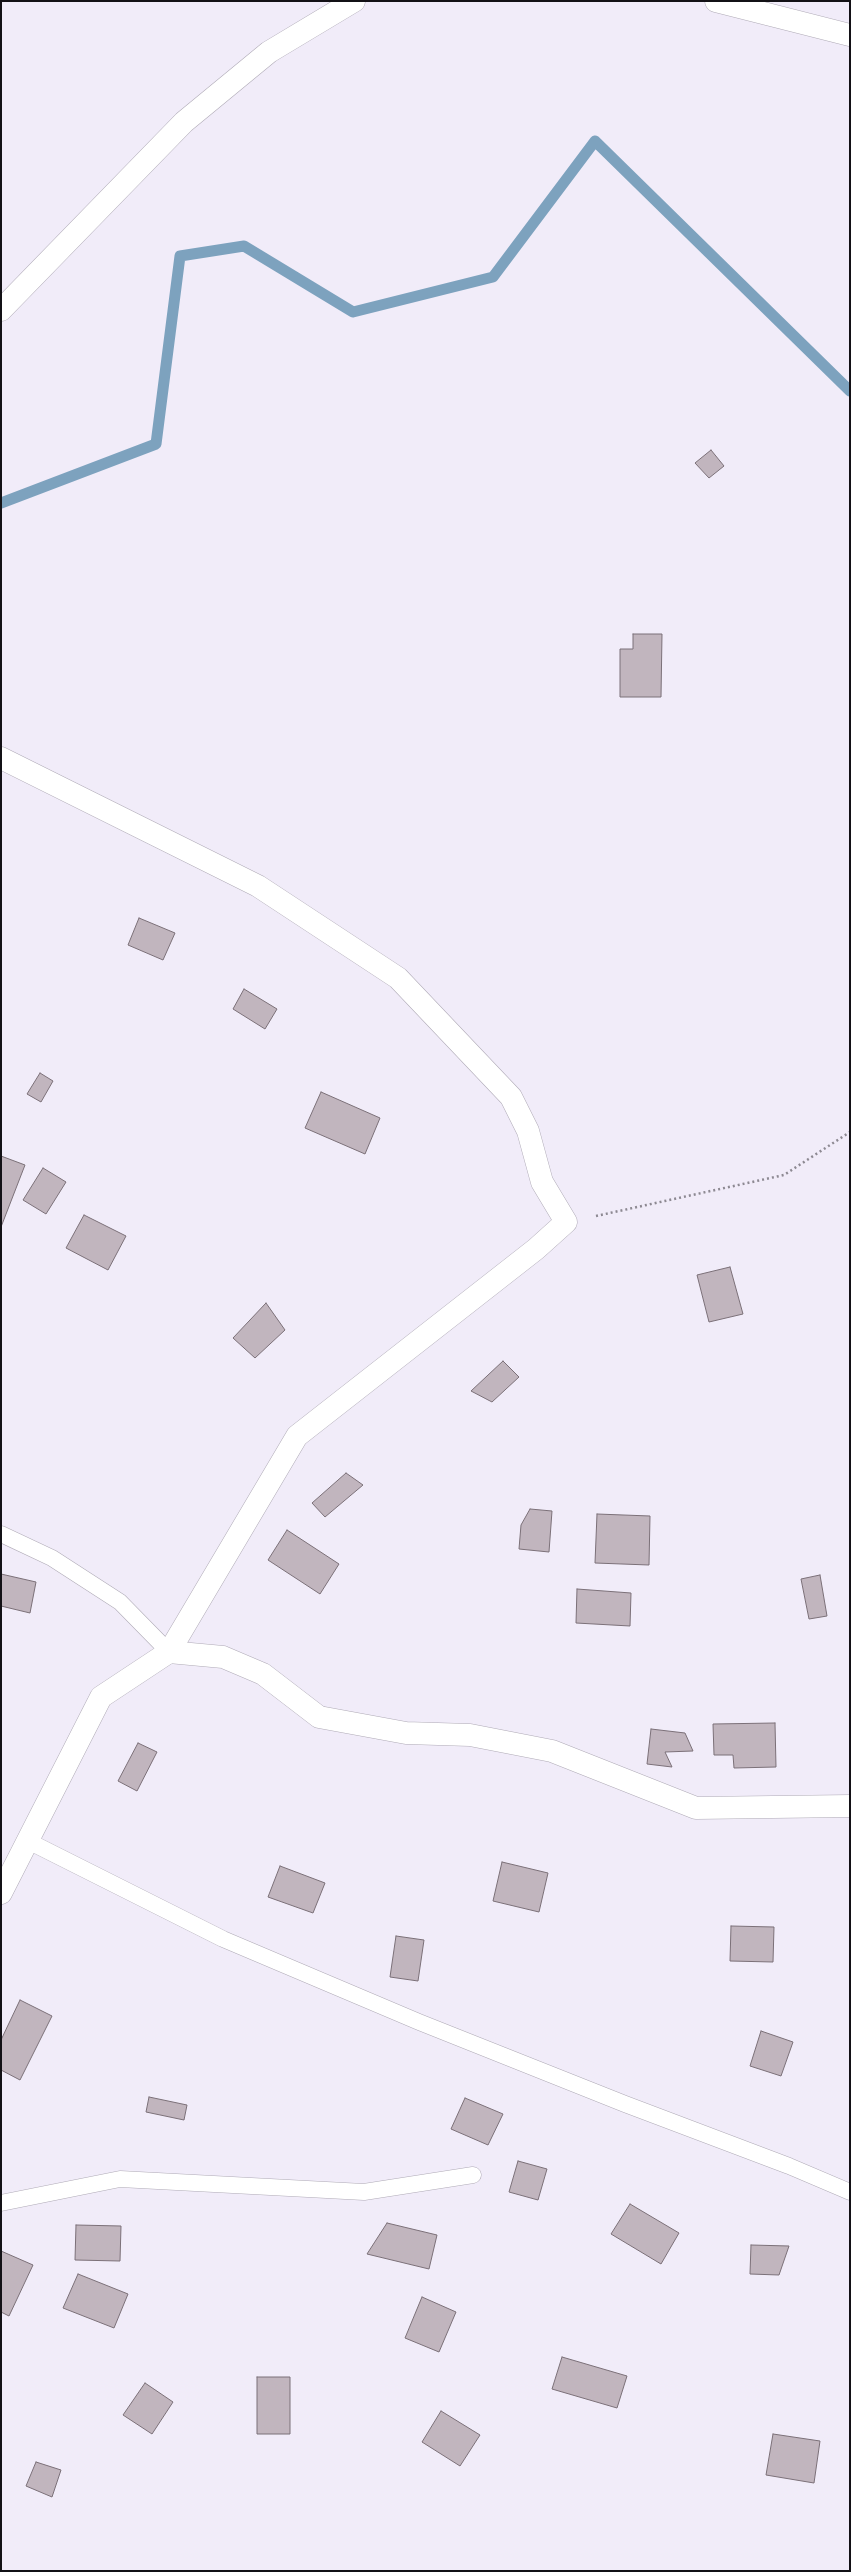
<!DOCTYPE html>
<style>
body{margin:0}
#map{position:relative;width:851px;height:2572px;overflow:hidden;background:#f1ecf9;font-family:"PT Sans",sans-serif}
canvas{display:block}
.frame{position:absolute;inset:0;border:2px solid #131116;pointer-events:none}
</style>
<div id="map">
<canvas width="851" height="2572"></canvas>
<div class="frame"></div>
</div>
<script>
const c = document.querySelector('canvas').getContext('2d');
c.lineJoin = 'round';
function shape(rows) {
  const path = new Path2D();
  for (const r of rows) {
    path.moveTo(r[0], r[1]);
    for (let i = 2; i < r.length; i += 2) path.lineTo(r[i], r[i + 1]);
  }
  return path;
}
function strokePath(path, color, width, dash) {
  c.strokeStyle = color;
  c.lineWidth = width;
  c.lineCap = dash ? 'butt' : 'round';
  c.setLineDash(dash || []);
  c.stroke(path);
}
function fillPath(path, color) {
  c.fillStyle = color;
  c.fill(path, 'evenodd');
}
strokePath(shape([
 [1,503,156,444,180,256,244,246,353,312,493,277,595,141,850,391]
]), '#7da2be', 11);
const building = shape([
 [711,450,724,466,709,478,695,463,711,450],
 [633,634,662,634,661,697,620,697,620,649,633,649,633,634],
 [139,918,175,933,163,960,128,945,139,918],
 [244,989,277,1009,265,1029,233,1009,244,989],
 [40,1073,53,1081,41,1102,27,1094,40,1073],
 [321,1092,380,1118,365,1154,305,1128,321,1092],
 [1,1156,25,1165,1,1227,1,1156],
 [43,1168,66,1182,46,1214,23,1200,43,1168],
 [84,1215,126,1236,108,1270,66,1248,84,1215],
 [730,1267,743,1314,709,1322,697,1275,730,1267],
 [266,1303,285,1330,255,1358,233,1338,266,1303],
 [503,1361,519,1377,492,1402,471,1391,503,1361],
 [346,1473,363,1485,325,1517,312,1503,346,1473],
 [530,1509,552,1511,549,1552,519,1549,521,1525,530,1509],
 [597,1514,650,1516,649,1565,595,1563,597,1514],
 [287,1530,339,1564,320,1594,268,1560,287,1530],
 [1,1574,36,1582,30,1613,1,1606,1,1574],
 [820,1575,827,1616,809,1619,801,1579,820,1575],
 [577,1589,631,1593,630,1626,576,1623,577,1589],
 [775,1723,776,1767,734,1768,733,1755,714,1755,713,1724,775,1723],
 [651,1729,685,1733,693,1751,665,1752,672,1767,647,1764,651,1729],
 [138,1743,157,1752,137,1791,118,1781,138,1743],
 [502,1862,548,1873,539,1912,493,1901,502,1862],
 [280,1866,325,1883,313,1913,268,1897,280,1866],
 [731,1926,774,1927,773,1962,730,1961,731,1926],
 [396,1936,424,1940,418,1981,390,1977,396,1936],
 [20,2000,52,2016,20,2080,1,2070,1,2040,20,2000],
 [761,2031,793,2042,781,2076,750,2066,761,2031],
 [149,2097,187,2105,184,2120,146,2112,149,2097],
 [465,2098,503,2114,488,2145,451,2129,465,2098],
 [518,2161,547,2169,538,2200,509,2192,518,2161],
 [630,2204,679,2233,661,2264,611,2234,630,2204],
 [387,2223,437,2235,429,2269,367,2254,387,2223],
 [76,2225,121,2226,120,2261,75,2260,76,2225],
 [751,2245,789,2246,779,2275,750,2274,751,2245],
 [1,2251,33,2265,9,2316,1,2312,1,2251],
 [78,2274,128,2294,114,2328,63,2308,78,2274],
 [422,2297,456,2312,439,2352,405,2338,422,2297],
 [562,2357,627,2376,617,2408,552,2389,562,2357],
 [257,2377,290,2377,290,2434,257,2434,257,2377],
 [145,2383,173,2402,152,2434,123,2415,145,2383],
 [441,2411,480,2435,460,2466,422,2442,441,2411],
 [773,2434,820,2441,814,2483,766,2475,773,2434],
 [36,2462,61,2470,52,2497,26,2486,36,2462]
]);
fillPath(building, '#c1b5be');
strokePath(building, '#7b7078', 1);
const service = shape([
 [1,1534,52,1558,120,1602,169,1652],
 [28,1841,223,1939,419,2022,625,2104,789,2166,850,2192],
 [1,2203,120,2179,364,2192,473,2175]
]);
const minor = shape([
 [1,1893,101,1697,169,1652]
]);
const tertiary = shape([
 [716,1,850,35],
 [1,310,184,122,269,52,354,1],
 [1,758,258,886,398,978,511,1097,528,1131,542,1182,566,1222,536,1249,297,1436,169,1652,223,1657,263,1674,319,1717,406,1733,470,1735,552,1751,696,1808,850,1806]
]);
strokePath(service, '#afaab6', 17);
strokePath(minor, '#afaab6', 23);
strokePath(tertiary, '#afaab6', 23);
strokePath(shape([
 [596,1216,784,1175,850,1132]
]), '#8d8992', 2.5, [2, 3]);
strokePath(service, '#fff', 16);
strokePath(minor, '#fff', 22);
strokePath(tertiary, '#fff', 22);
</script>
